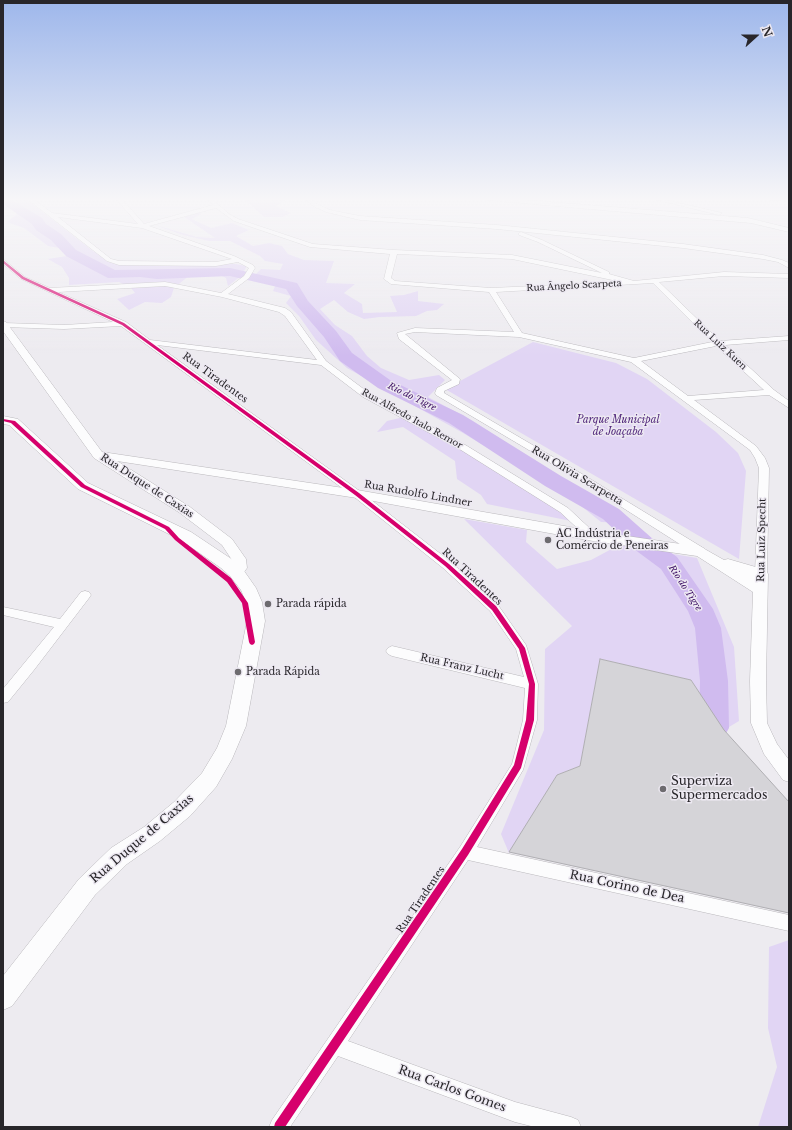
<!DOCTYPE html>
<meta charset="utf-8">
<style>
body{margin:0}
#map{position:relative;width:792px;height:1130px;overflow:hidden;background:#edebf0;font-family:"Libre Baskerville",serif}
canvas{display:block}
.frame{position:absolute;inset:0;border:4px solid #28262a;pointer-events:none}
.north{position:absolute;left:736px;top:16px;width:40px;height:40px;-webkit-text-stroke:3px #ede9f2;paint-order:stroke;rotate:69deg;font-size:11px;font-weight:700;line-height:16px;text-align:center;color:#28262a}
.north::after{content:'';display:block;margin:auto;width:14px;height:18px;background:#28262a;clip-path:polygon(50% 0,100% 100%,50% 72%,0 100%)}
</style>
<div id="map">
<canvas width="792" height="1130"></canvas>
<div class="frame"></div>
<div class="north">N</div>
</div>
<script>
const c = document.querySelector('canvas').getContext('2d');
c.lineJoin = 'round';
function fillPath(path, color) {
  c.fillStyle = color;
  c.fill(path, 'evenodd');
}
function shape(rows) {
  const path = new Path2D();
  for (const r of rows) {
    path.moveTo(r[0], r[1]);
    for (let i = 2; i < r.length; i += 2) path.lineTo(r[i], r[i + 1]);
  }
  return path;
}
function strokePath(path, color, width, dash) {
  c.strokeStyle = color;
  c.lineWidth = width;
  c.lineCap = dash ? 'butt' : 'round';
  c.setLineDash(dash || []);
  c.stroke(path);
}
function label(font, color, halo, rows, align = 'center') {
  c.font = font + ' "Libre Baskerville",serif';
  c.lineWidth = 3;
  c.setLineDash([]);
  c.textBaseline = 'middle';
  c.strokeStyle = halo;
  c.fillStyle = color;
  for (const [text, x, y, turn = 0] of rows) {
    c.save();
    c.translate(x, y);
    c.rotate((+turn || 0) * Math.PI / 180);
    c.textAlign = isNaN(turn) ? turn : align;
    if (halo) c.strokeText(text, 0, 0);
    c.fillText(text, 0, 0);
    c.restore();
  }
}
fillPath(shape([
 [12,198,25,198,93,251,115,263,145,265,235,264,247,266,241,276,228,286,226,278,218,274,190,275,174,288,171,297,162,303,145,302,129,310,117,299,135,293,131,288,119,282,69,285,69,278,62,267,48,259,67,256,59,248,48,246,24,228,7,222,17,214,3,200],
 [243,198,289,198,276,206,291,213,283,217,264,217],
 [199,212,201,214,192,219,211,228,232,223,249,230,236,236,253,246,269,243,282,246,288,254,304,260,334,261,326,283,355,284,344,293,362,304,363,313,397,312,390,296,404,295,418,291,418,301,444,304,437,310,427,311,416,316,380,317,364,319,348,312,334,300,320,309,335,325,352,336,367,356,381,368,409,380,439,375,445,380,428,397,473,421,629,523,601,522,575,501,463,433,347,368,316,340,299,316,286,303,291,296,273,291,276,284,252,278,261,269,280,270,283,264,265,261,260,256,230,241,209,241,183,235,155,225,197,237,215,238,184,217],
 [533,342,616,363,647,379,716,432,738,453,746,471,739,559,445,389],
 [404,417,478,457,576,522,487,504,481,495,457,479,455,461,403,427,377,432,387,421],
 [464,519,527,530,526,542,557,569,591,560,619,545,697,558,734,647,739,721,724,730,691,680,600,659,580,766,557,775,509,853,501,834,544,730,545,649,572,626],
 [789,940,789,1127,758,1127,777,1067,768,1028,769,947]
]), '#e1d5f4');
fillPath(shape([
 [3,198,9,198,42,218,46,224,61,234,76,250,115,270,230,268,297,283,308,301,336,331,352,353,390,380,463,415,561,476,619,509,654,540,677,557,713,609,721,628,728,681,729,728,724,737,714,741,704,737,699,728,700,681,695,628,688,611,661,569,638,552,603,519,545,486,449,423,378,388,340,361,324,337,297,306,286,289,230,276,157,279,140,277,108,278,66,256,51,240,36,230,32,224,3,204,3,198]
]), '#d0bbef');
const building = shape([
 [600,659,691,680,724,730,789,802,789,913,509,852,557,775,580,766,600,659]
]);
fillPath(building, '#d5d4d8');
strokePath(building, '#afaeb2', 1);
const minor = shape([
 [3,198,11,198,3,201,3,198],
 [26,198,32,198,52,213,138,224,115,198,121,198,144,224,213,205,205,198,211,198,229,214,238,219,313,244,394,250,512,255,602,273,538,242,519,235,519,233,521,232,542,240,609,272,609,274,634,281,724,272,789,274,789,278,724,276,659,282,720,341,789,336,789,340,725,345,774,390,789,401,789,408,769,395,694,400,756,446,765,458,769,468,767,574,761,578,755,574,759,468,755,458,750,450,631,362,519,337,415,332,405,334,460,379,459,384,444,391,444,393,582,474,705,549,706,552,705,555,697,555,576,478,436,395,435,393,437,388,452,380,399,339,397,333,415,328,514,332,489,292,391,284,384,279,390,254,310,247,234,221,216,208,149,226,234,256,253,265,255,268,249,278,228,294,285,308,291,312,326,361,369,393,467,446,568,508,598,536,593,540,589,539,560,512,461,450,363,397,321,365,157,345,361,492,451,562,498,605,526,645,538,684,537,720,523,770,477,847,789,915,789,931,468,860,348,1041,515,1102,571,1117,578,1120,581,1127,535,1127,515,1122,338,1056,290,1127,269,1127,272,1120,460,847,512,764,523,720,525,688,392,656,388,654,386,651,388,648,392,646,524,677,516,649,490,611,443,568,353,496,121,326,64,329,3,327,4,323,64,325,113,322,21,279,3,264,3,259,25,277,50,288,165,282,221,293,244,276,249,268,238,262,216,266,119,265,107,261,26,198],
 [58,217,142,228,232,259,216,262,119,261,111,259,58,217],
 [397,254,512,259,622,282,491,288,395,281,391,278,397,254],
 [653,283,712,342,634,358,522,333,496,292,653,283],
 [165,286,222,297,279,312,285,316,317,360,150,340,126,322,58,292,165,286],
 [716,346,764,390,688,396,641,361,716,346],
 [304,198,310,198,317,204,330,210,360,216,497,225,683,244,763,255,782,260,789,263,789,268,778,262,763,259,683,248,497,229,360,220,326,212,313,206,304,198],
 [482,198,502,198,748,218,789,228,789,232,751,223,485,200,482,198],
 [649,198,658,198,722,213,719,215,649,198],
 [762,198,789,198,789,201,765,200,762,198],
 [85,591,89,592,91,595,89,598,34,670,8,702,3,703,3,689,54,627,3,615,3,607,60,619,81,592,85,591]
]);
const tertiary = shape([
 [3,321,6,322,102,452,357,490,593,531,701,547,724,560,728,559,766,570,768,574,766,681,767,723,777,744,789,760,789,782,783,780,764,754,751,723,750,681,753,592,697,556,593,541,357,498,117,461,190,507,232,539,246,559,247,568,241,576,236,577,231,576,229,572,233,567,232,560,222,545,180,513,94,458,3,331,3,321]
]);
const secondary = shape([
 [3,416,18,419,88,483,191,532,233,560,242,568,256,588,262,602,265,621,246,726,232,759,216,787,190,816,160,841,127,864,95,895,12,1006,3,1010,3,976,79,879,111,848,144,827,174,802,202,773,217,748,226,726,247,621,246,602,241,590,230,576,221,568,181,540,78,489,9,425,3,424,3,416]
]);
strokePath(minor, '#bab8bc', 1);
strokePath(tertiary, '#bab8bc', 1);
strokePath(secondary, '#bab8bc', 1);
fillPath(minor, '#fcfcfd');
fillPath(tertiary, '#fcfcfd');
fillPath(secondary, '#fcfcfd');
fillPath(shape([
 [3,260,24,277,124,323,359,493,449,564,496,606,525,648,535,684,534,720,521,768,468,855,285,1127,274,1127,275,1123,462,849,514,765,526,720,529,684,519,649,492,610,445,566,355,495,122,325,22,279,3,263,3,260],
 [3,419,15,421,85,485,169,527,179,538,231,578,248,603,255,642,254,644,252,645,250,644,249,642,242,603,227,582,175,540,165,529,81,487,11,423,3,421,3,419]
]), '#d6006c');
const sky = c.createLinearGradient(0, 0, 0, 356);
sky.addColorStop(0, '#9eb7eb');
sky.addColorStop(0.56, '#f7f6f8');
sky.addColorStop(1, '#f7f6f800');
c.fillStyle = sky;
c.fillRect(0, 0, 792, 356);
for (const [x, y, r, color] of [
 [548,540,4,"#6d6b6f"],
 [268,604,4,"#6d6b6f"],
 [238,672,4,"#6d6b6f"],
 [663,789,4,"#6d6b6f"]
]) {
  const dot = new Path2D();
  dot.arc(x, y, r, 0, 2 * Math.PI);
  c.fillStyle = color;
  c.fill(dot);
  strokePath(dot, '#ede9f2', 1.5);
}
label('9px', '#28262a', '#ede9f2', [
 ["Rua Ângelo Scarpeta",574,286,-3],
 ["Rua Luiz Kuen",720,345,43],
 ["Rua Alfredo Italo Remor",412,419,29]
]);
label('italic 9px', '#3b0d62', '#ede9f2', [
 ["Rio do Tigre",412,397,26],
 ["Rio do Tigre",685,588,57]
]);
label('10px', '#28262a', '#ede9f2', [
 ["Rua Tiradentes",215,378,36],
 ["Rua Olívia Scarpetta",577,476,31],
 ["Rua Duque de Caxias",147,486,33],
 ["Rua Rudolfo Lindner",418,494,10],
 ["Rua Luiz Specht",762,540,-89],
 ["Rua Tiradentes",472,577,43],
 ["Rua Franz Lucht",462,667,13],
 ["Rua Tiradentes",421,900,-56]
]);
label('italic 10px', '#532a7d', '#ede9f2', [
 ["Parque Municipal",618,420],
 ["de Joaçaba",618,432]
]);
label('10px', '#28262a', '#ede9f2', [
 ["AC Indústria e",556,534],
 ["Comércio de Peneiras",556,546],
 ["Parada rápida",276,604],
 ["Parada Rápida",246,672]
], 'left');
label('12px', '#28262a', '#ede9f2', [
 ["Superviza",671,782],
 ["Supermercados",671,796]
], 'left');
label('12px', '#28262a', '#ede9f2', [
 ["Rua Duque de Caxias",142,839,-40],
 ["Rua Corino de Dea",627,887,12],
 ["Rua Carlos Gomes",452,1089,20]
]);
</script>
